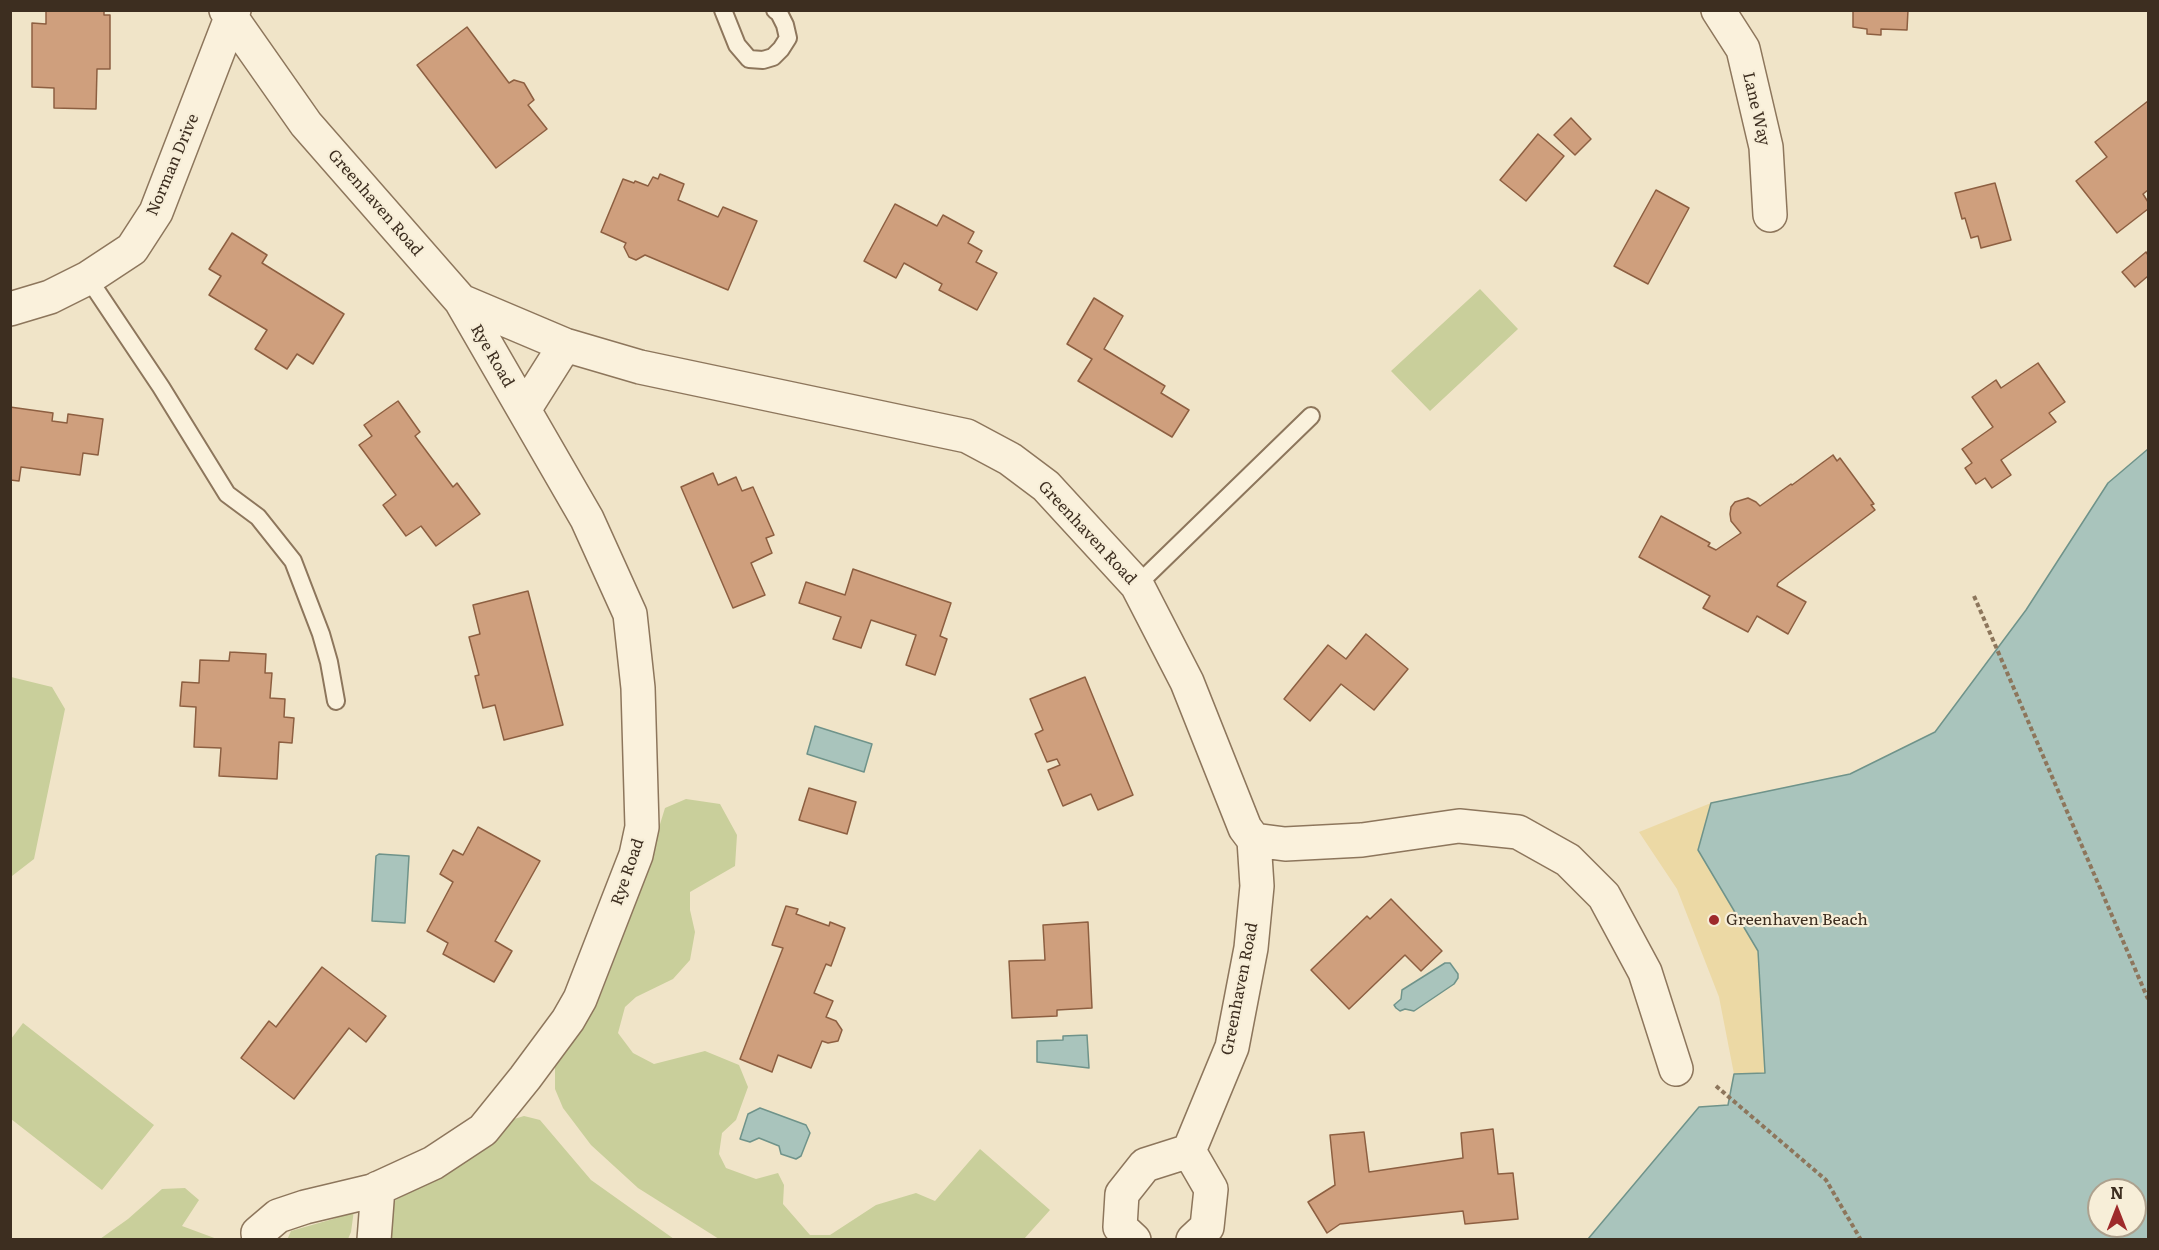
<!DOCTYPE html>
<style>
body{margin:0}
#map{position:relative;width:2159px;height:1250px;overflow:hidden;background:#f0e4c8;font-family:Literata,serif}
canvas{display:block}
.frame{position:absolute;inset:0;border:12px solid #3d2e20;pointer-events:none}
.north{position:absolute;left:2087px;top:1178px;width:60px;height:60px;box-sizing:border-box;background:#f7eed8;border:2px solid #ada18e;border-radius:50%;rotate:0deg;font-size:16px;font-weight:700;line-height:24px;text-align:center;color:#3d2e20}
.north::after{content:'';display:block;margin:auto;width:21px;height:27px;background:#9e2a2b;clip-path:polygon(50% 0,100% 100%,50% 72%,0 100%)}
</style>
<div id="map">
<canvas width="2159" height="1250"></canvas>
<div class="frame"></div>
<div class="north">N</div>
</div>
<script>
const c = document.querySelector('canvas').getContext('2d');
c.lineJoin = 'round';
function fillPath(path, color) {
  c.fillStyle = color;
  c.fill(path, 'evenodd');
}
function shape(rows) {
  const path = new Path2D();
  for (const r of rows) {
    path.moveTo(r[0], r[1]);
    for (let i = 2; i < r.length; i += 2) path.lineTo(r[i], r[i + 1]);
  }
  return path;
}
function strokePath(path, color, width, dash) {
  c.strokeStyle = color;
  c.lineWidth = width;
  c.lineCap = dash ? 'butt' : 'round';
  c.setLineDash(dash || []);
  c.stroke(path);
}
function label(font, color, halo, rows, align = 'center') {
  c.font = font + ' Literata,serif';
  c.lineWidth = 4.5;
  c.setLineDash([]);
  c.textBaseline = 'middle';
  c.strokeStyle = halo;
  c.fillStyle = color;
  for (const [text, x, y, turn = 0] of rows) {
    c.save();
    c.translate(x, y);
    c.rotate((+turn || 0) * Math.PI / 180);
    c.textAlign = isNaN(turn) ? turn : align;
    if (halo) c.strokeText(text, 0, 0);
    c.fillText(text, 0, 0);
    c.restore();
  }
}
fillPath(shape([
 [1480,289,1518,329,1430,411,1391,371],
 [11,677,52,687,65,709,34,859,12,876],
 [686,799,720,804,737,835,735,866,690,892,690,910,695,932,690,960,673,979,636,997,625,1007,618,1033,633,1053,654,1064,705,1051,739,1065,748,1087,736,1120,722,1133,719,1154,726,1168,756,1179,778,1173,784,1185,783,1204,810,1235,830,1235,876,1205,916,1193,935,1201,980,1149,1050,1210,1024,1239,719,1239,638,1188,591,1145,563,1108,555,1089,555,1059,592,1010,601,994,635,905,665,808],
 [23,1023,154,1125,102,1190,11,1119,11,1039],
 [524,1116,540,1120,591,1180,674,1239,385,1240,386,1218,394,1201,462,1162,511,1120],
 [185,1188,199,1200,182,1226,217,1239,100,1239,128,1219,162,1189],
 [354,1210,351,1232,348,1239,287,1240,291,1231,333,1219]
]), '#c9cf9b');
fillPath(shape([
 [1711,803,1698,850,1758,951,1765,1073,1734,1074,1719,997,1677,889,1639,832]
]), '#ecd9a5');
const water = shape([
 [2148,449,2148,1239,1588,1239,1699,1107,1728,1105,1734,1074,1765,1073,1758,951,1698,850,1711,803,1850,774,1935,732,2026,610,2108,483,2148,449],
 [2099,1190,2135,1190,2135,1226,2099,1226,2099,1190],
 [815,726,872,744,864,772,807,754,815,726],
 [379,854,409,856,405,923,372,921,376,856,379,854],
 [1445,963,1450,963,1458,974,1458,978,1454,984,1414,1011,1405,1009,1400,1011,1396,1008,1394,1005,1401,999,1402,990,1445,963],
 [1087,1035,1089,1068,1037,1062,1037,1041,1063,1040,1063,1036,1087,1035],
 [760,1108,806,1125,810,1133,801,1156,796,1159,781,1154,779,1146,759,1138,750,1142,740,1139,748,1114,760,1108]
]);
fillPath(water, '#a9c4bc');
strokePath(water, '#6f938a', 1.5);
const building = shape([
 [46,10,104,10,104,15,110,15,110,69,97,69,96,109,54,108,54,88,32,87,32,23,46,24,46,10],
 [1853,10,1908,10,1907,30,1881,29,1881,35,1867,34,1867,29,1853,27,1853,10],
 [467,27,509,83,514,80,524,83,534,100,528,105,547,129,496,168,417,65,467,27],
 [2148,101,2148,190,2143,194,2148,202,2148,209,2117,233,2076,181,2107,157,2095,142,2148,101],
 [1571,118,1591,139,1575,155,1554,135,1571,118],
 [1538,134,1564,156,1526,201,1500,180,1538,134],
 [660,174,684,184,678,200,718,217,723,207,757,221,728,290,645,255,636,260,629,257,624,247,626,243,601,232,623,179,634,183,635,181,648,186,653,177,658,179,660,174],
 [1995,183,2011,240,1981,248,1978,236,1971,238,1965,218,1962,219,1955,193,1995,183],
 [1656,190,1689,208,1648,284,1614,266,1656,190],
 [895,204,937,226,943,215,974,232,968,243,982,251,976,262,997,273,977,310,939,290,942,284,904,263,896,278,864,261,895,204],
 [232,233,267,255,262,263,344,314,313,364,297,354,287,369,255,349,267,330,209,295,221,276,209,269,232,233],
 [2146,252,2148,255,2148,276,2135,287,2122,272,2146,252],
 [1094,298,1123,316,1104,349,1165,386,1161,393,1189,410,1172,437,1078,381,1092,359,1067,344,1094,298],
 [2038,363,2065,402,2049,413,2056,422,2001,460,2011,475,1992,488,1985,478,1976,484,1965,468,1972,463,1962,449,1993,427,1972,397,1996,380,2001,388,2038,363],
 [398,401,420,432,415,436,453,487,457,483,480,514,436,546,421,526,406,536,383,505,396,495,359,445,372,436,364,425,398,401],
 [10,407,53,413,52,421,67,423,68,414,103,419,98,455,83,453,80,475,21,467,19,481,10,480,10,407],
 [1833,455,1837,461,1840,458,1874,504,1871,505,1875,510,1778,583,1777,586,1806,602,1788,634,1757,616,1748,632,1703,608,1710,596,1639,557,1661,516,1710,543,1708,546,1716,550,1741,533,1731,521,1730,514,1731,507,1735,502,1748,498,1756,502,1760,506,1791,484,1792,485,1833,455],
 [713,473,718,485,736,477,742,491,753,487,774,535,766,538,772,553,751,563,765,595,733,608,681,487,713,473],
 [853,569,951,603,940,636,947,639,935,675,906,665,916,635,871,620,861,648,833,639,841,617,799,603,806,582,845,595,853,569],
 [528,591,563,725,504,740,495,705,483,708,475,676,479,675,469,637,480,634,473,605,528,591],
 [1366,634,1408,669,1374,710,1341,684,1310,721,1284,699,1328,645,1346,659,1366,634],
 [230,652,266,654,265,673,272,673,270,698,285,699,284,717,294,718,292,743,279,742,277,779,219,776,221,748,194,747,196,707,180,706,182,682,199,683,200,660,229,661,230,652],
 [1085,677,1133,795,1098,810,1091,794,1063,806,1048,770,1060,765,1057,759,1047,762,1035,734,1043,730,1030,699,1085,677],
 [809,788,856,802,847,834,799,820,809,788],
 [478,827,540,861,495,941,512,951,494,982,443,954,448,943,427,931,453,882,440,874,453,850,463,855,478,827],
 [1391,899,1442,951,1421,971,1405,955,1349,1009,1311,970,1367,916,1370,919,1391,899],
 [786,906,798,909,796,914,829,926,830,922,845,928,831,966,826,964,814,993,833,1001,826,1017,836,1021,842,1030,838,1041,828,1043,822,1041,811,1068,778,1055,772,1072,740,1059,783,948,772,945,786,906],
 [1088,922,1092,1008,1057,1010,1057,1016,1012,1018,1009,961,1045,960,1043,925,1088,922],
 [322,967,386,1016,366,1042,349,1028,294,1099,241,1058,269,1021,276,1027,322,967],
 [1493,1129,1498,1174,1513,1173,1518,1219,1465,1224,1463,1211,1340,1224,1327,1233,1308,1202,1335,1185,1330,1135,1364,1132,1369,1172,1463,1158,1461,1133,1493,1129]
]);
fillPath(building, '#cf9f7d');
strokePath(building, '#8d5f41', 1.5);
const service = shape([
 [723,10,737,45,749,59,763,60,773,57,781,49,788,38,785,25,779,13,775,10],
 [88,278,161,387,227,494,258,517,293,561,321,634,329,662,336,701],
 [1137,585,1311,416]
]);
const minor = shape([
 [226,10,306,124,461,301,565,345,640,367,967,436,1010,459,1046,486,1137,585,1187,682,1245,828,1254,840,1257,886,1251,948,1232,1047,1189,1151,1145,1165,1122,1194,1120,1227,1134,1240],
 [1718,10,1743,49,1766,147,1770,215],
 [10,309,50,297,88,278,132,249,156,212,234,10],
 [524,410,565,345],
 [1254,840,1285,844,1362,840,1459,826,1518,832,1568,860,1604,896,1645,972,1676,1069],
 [1189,1151,1211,1189,1207,1227,1193,1240],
 [259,1240,258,1233,278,1216,305,1207,372,1191,433,1163,483,1130,525,1078,568,1020,580,999,636,855,642,827,638,688,630,614,587,519,461,301],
 [374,1240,378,1188]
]);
strokePath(service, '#8d765c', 20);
strokePath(minor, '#8d765c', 36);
strokePath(shape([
 [1974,596,2148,999],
 [1716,1086,1826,1180,1861,1240]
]), '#8d765c', 4, [4.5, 3]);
strokePath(service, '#faf1dc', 16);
strokePath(minor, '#faf1dc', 33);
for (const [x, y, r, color] of [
 [1714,920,6,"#9e2a2b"]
]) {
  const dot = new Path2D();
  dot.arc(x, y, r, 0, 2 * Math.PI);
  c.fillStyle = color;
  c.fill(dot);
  strokePath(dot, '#f7eed8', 2);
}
label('16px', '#3d2e20', '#f7eed8', [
 ["Lane Way",1756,109,77],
 ["Norman Drive",173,165,-67],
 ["Greenhaven Road",375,203,49],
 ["Rye Road",492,356,60],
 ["Greenhaven Road",1087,533,47],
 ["Rye Road",628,872,-71],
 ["Greenhaven Road",1240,989,-79]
]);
label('16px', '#3d2e20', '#f7eed8', [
 ["Greenhaven Beach",1726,920]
], 'left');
</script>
